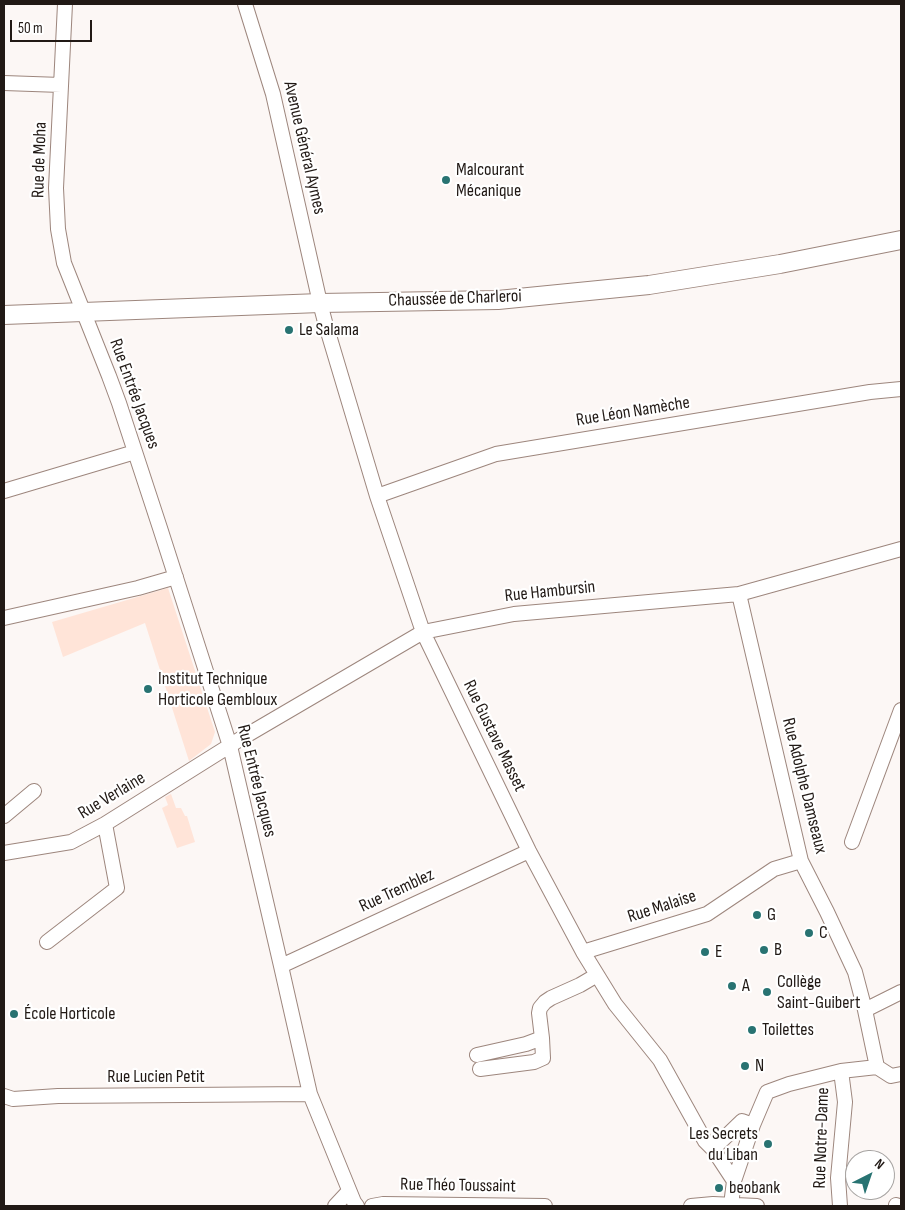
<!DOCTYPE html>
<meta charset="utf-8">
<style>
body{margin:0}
#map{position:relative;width:905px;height:1210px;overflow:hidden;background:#fcf7f5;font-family:"Sofia Sans Condensed",sans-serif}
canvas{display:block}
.frame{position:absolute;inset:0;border:5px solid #211915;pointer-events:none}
.north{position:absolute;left:845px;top:1150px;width:50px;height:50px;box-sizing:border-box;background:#fff;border:1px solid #a6a3a1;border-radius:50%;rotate:41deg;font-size:14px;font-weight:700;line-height:20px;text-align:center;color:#211915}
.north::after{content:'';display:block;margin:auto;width:18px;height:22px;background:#287372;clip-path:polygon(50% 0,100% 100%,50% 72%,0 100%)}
.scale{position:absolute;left:10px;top:20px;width:82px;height:22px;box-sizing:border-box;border:2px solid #211915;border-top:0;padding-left:6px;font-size:15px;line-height:18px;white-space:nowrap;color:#211915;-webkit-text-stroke:4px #fff;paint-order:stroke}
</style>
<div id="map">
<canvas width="905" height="1210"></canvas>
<div class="frame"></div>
<div class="north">N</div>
<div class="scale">50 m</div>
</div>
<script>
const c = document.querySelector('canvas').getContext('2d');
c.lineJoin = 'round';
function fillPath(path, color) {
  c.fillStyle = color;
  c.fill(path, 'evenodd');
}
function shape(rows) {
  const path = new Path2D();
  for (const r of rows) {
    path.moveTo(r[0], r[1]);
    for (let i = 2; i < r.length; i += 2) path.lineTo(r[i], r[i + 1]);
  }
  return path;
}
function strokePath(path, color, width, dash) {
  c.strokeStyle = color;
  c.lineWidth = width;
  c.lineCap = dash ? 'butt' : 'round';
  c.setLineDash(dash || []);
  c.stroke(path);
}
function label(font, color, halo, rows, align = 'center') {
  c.font = font + ' "Sofia Sans Condensed",sans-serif';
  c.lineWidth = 4.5;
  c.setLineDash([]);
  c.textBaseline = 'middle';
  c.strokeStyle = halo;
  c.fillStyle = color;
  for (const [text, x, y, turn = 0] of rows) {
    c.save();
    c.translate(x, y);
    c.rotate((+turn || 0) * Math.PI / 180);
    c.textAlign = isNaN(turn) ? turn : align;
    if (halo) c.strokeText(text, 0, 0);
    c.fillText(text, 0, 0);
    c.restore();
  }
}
fillPath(shape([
 [168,588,215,732,211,744,189,761,145,623,63,657,52,622],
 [171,794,176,808,181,808,185,816,187,816,195,842,177,848,162,808,168,805,165,797]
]), '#ffe4d8');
const minor = shape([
 [65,4,56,188,58,229,64,263,109,376,119,403,160,528,230,746,281,966,310,1094,354,1202,357,1206],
 [245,4,273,94,320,303,325,322,377,496,423,632,529,851,583,952,615,1004,660,1060,705,1141,713,1149,734,1181],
 [4,83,61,85],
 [4,491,135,452],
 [377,496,496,454,870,392,901,389],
 [739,594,801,861,827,912,855,972,865,1010,877,1067],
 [4,618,138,588,176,577],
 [4,816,34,791],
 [852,842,901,710],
 [4,853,71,842,105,824,242,738,423,632,514,614,739,594,901,549],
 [47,942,117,888,105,824],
 [583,952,707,914,774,869,801,861],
 [281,966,529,851],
 [865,1010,901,992],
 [477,1055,526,1044,542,1038,539,1013,540,1008,545,1002,551,998,580,985,597,975],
 [877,1067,891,1076,901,1074],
 [480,1069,534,1062,543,1058,542,1038],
 [4,1096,13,1099,58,1096,310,1094],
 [713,1149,742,1121,753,1125],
 [731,1205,734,1181,753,1125,767,1092,789,1084,841,1071,877,1067],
 [896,1205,898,1206],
 [335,1206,349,1191],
 [372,1206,383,1204,545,1206],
 [691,1206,713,1204,757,1206],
 [840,1206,838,1178,845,1102,841,1071]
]);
const major = shape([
 [4,315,320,303,498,300,649,285,780,264,901,240]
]);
strokePath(minor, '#9d867d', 16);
strokePath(major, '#9d867d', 20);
strokePath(minor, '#fff', 14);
strokePath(major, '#fff', 18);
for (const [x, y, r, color] of [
 [446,180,5,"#287372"],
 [289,330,5,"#287372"],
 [148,689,5,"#287372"],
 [757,915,5,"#287372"],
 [809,933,5,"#287372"],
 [764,950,5,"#287372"],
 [705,952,5,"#287372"],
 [732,986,5,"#287372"],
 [767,992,5,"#287372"],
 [14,1014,5,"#287372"],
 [752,1030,5,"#287372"],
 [745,1066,5,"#287372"],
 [768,1144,5,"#287372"],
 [719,1188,5,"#287372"]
]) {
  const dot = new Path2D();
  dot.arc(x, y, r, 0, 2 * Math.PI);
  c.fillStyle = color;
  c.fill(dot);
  strokePath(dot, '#fff', 2);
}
label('18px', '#211915', '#fff', [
 ["Avenue Général Aymes",304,148,77],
 ["Rue de Moha",40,160,-88],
 ["Chaussée de Charleroi",455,299,-2],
 ["Rue Entrée Jacques",134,394,70],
 ["Rue Léon Namèche",633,412,-9],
 ["Rue Hambursin",550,592,-6],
 ["Rue Gustave Masset",494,736,64],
 ["Rue Entrée Jacques",256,781,76],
 ["Rue Adolphe Damseaux",804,786,76],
 ["Rue Verlaine",112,796,-31],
 ["Rue Tremblez",397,891,-25],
 ["Rue Malaise",662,907,-18],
 ["Rue Lucien Petit",156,1077],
 ["Rue Notre-Dame",822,1138,-88],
 ["Rue Théo Toussaint",458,1186,1]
]);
label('18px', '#211915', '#fff', [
 ["Malcourant",456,170],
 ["Mécanique",456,191],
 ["Le Salama",299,330],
 ["Institut Technique",158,679],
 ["Horticole Gembloux",158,700],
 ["G",767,915],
 ["C",819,933],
 ["B",774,950],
 ["E",715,952],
 ["Collège",777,982],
 ["Saint-Guibert",777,1003],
 ["A",742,986],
 ["École Horticole",24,1014],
 ["Toilettes",762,1030],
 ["N",755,1066],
 ["Les Secrets",758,1134,"right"],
 ["du Liban",758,1155,"right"],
 ["beobank",729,1188]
], 'left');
</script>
